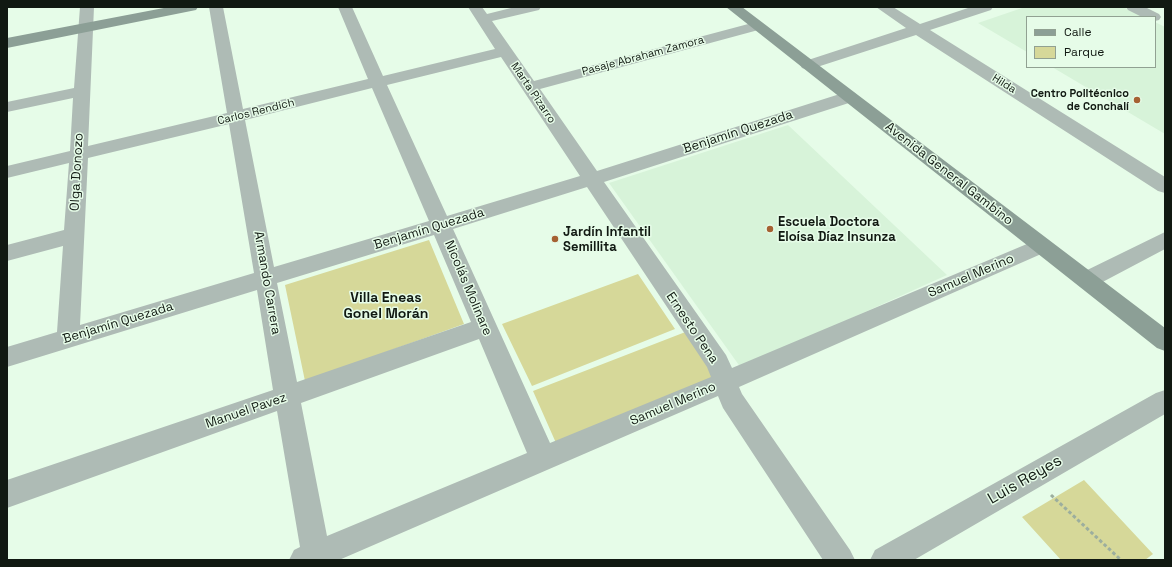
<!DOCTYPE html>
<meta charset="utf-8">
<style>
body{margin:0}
#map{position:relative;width:1172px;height:567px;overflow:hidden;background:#e6fce8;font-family:"Space Grotesk",sans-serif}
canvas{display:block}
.frame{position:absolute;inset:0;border:8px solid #111912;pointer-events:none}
.legend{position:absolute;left:1026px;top:16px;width:130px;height:52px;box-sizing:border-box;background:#e6fce8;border:1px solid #91a192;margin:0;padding:5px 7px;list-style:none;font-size:12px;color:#111912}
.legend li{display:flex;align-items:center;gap:8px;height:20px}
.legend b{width:20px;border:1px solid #91a192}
</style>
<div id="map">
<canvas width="1172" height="567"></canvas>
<div class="frame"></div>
<ul class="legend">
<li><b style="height:5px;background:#8c9f96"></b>Calle</li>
<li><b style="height:11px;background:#d6d899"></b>Parque</li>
</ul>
</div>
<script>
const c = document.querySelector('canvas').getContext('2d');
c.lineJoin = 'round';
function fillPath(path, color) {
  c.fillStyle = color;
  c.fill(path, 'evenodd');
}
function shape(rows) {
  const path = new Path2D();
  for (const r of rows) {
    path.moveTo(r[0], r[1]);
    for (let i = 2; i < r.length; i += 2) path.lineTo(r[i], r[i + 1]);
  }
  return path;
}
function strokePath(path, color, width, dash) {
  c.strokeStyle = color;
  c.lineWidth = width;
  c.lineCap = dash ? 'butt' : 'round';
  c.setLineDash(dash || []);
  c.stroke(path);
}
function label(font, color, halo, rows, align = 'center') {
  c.font = font + ' "Space Grotesk",sans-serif';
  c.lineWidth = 3;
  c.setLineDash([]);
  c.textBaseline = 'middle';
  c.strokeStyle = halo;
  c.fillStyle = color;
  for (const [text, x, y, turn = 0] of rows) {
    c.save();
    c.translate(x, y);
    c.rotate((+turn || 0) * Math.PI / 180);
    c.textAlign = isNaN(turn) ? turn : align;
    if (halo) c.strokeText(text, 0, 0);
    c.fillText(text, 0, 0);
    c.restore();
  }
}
fillPath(shape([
 [1025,7,1123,7,1144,17,1027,17,1027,52,978,23],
 [1155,22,1165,27,1165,134,1052,67,1155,67],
 [788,125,947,275,741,368,609,183]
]), '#d7f3d9');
fillPath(shape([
 [429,240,464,324,305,381,285,285],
 [638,274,675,329,532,386,502,324],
 [688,331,718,375,556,443,533,391],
 [1084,480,1153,554,1145,560,1061,560,1022,517]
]), '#d6d899');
strokePath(shape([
 [1051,495,1121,560]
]), '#9cae9e', 3, [3.5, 2.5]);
fillPath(shape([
 [80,7,94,7,88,146,227,113,209,7,223,7,243,109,368,79,338,7,352,7,383,76,495,49,468,7,482,7,487,14,515,7,541,7,539,10,492,21,534,81,752,23,762,23,764,26,762,29,540,89,597,171,843,93,849,92,855,93,857,97,855,101,604,182,726,355,732,368,1034,241,1041,238,1048,241,1051,246,1048,251,739,387,742,394,850,550,855,560,823,560,723,408,718,396,339,560,289,560,294,550,300,547,277,411,7,508,7,480,273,390,257,290,7,367,7,347,57,332,63,246,7,261,7,245,64,230,69,163,7,178,7,166,70,151,73,98,7,112,7,102,74,88,80,7],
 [501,57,580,176,447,216,387,85,501,57],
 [372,88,429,221,274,267,245,120,372,88],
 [229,124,254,273,80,325,88,158,229,124],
 [587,187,707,367,711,377,550,443,453,229,587,187],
 [434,235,471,322,297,382,277,283,434,235],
 [479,339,527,453,327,536,301,403,479,339],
 [876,7,893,7,920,24,971,7,993,7,991,10,930,30,1165,177,1165,193,1158,191,916,35,814,68,808,70,802,68,800,65,802,62,906,28,876,7],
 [1126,7,1145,7,1159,14,1161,17,1159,20,1155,21,1155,17,1142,17,1128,10,1126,7],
 [1165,232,1165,249,1095,286,1087,288,1079,286,1076,280,1079,274,1165,232],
 [1165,390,1165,414,914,560,870,560,875,550,1156,393,1165,390]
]), '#aebbb5');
fillPath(shape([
 [169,7,198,7,196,10,191,11,7,48,7,38,169,7],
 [726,7,742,7,1165,328,1165,351,1157,348,726,7]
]), '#8c9f96');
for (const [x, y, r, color] of [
 [1137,100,4,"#a56132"],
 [770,229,4,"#a56132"],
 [555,239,4,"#a56132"]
]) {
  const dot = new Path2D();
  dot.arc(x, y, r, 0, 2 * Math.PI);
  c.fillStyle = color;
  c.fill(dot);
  strokePath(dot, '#e6fce8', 1.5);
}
label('11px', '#111912', '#e6fce8', [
 ["Pasaje Abraham Zamora",643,56,-15],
 ["Hilda",1004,84,32],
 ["Marta Pizarro",533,93,56],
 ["Carlos Rendich",256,112,-14]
]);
label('bold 11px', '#111912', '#e6fce8', [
 ["Centro Politécnico",1129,94],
 ["de Conchalí",1129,107]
], 'right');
label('13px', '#111912', '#e6fce8', [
 ["Benjamín Quezada",738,132,-18],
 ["Olga Donozo",77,172,-87],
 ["Avenida General Gambino",949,174,38],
 ["Benjamín Quezada",429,229,-17],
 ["Samuel Merino",971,276,-23],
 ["Armando Carrera",267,283,80],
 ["Nicolás Molinare",468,288,67],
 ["Benjamín Quezada",118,323,-17],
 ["Ernesto Pena",692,328,56],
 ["Samuel Merino",673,404,-23],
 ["Manuel Pavez",246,411,-19]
]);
label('bold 13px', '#111912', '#e6fce8', [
 ["Escuela Doctora",778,222],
 ["Eloísa Díaz Insunza",778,237],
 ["Jardín Infantil",563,232],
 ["Semillita",563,247]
], 'left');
label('bold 14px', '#111912', '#e6fce8', [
 ["Villa Eneas",386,298],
 ["Gonel Morán",386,314]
]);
label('16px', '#111912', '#e6fce8', [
 ["Luis Reyes",1025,480,-30]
]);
</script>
